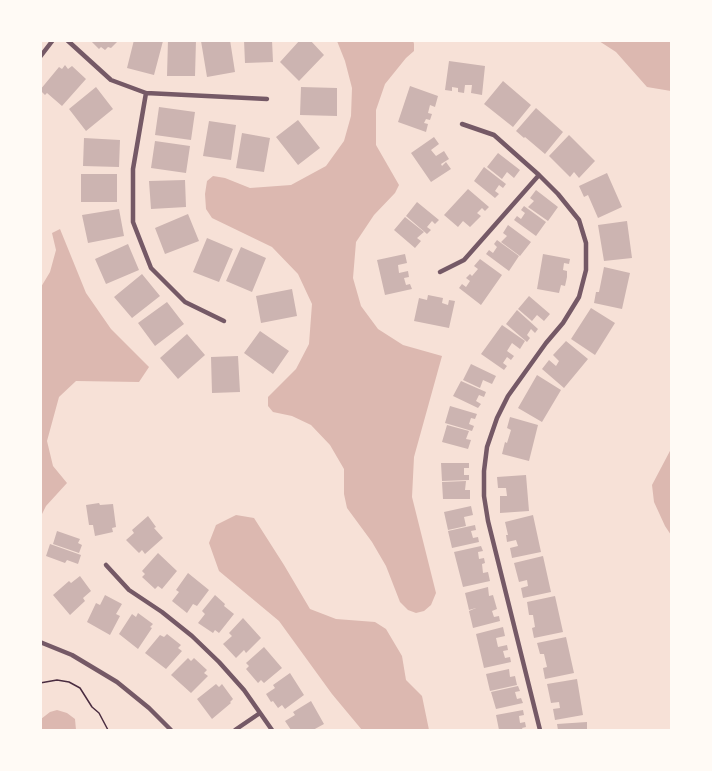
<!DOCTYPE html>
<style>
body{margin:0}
#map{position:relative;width:712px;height:771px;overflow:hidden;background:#f7e1d7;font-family:Ubuntu,sans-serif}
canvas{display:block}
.frame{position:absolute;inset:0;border:42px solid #fffaf5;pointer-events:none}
</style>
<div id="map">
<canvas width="712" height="771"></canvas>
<div class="frame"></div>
</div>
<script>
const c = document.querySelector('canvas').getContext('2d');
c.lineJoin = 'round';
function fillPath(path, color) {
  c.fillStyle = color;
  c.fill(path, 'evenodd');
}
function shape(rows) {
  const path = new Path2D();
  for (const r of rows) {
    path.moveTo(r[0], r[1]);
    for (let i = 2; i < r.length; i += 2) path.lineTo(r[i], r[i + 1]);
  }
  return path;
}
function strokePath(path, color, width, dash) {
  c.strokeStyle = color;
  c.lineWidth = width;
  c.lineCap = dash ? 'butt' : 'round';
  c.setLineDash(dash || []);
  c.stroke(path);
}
fillPath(shape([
 [337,41,413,40,414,44,414,51,406,58,385,84,376,110,376,145,399,185,395,193,374,215,356,242,353,278,361,306,378,329,403,345,442,356,414,457,412,497,436,593,431,605,424,611,416,613,408,610,400,602,386,566,372,542,347,508,344,494,344,469,330,445,311,425,292,416,273,412,268,406,268,397,296,369,309,344,312,304,298,274,272,247,212,218,206,209,205,194,207,181,213,176,225,178,250,188,291,185,326,166,344,141,351,116,352,88,345,61],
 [599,41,671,41,671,91,647,87,616,52],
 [60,229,86,293,111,329,149,367,139,382,76,381,59,397,47,441,53,466,67,483,46,506,41,516,41,287,50,272,56,250,52,233],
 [671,449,671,535,665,526,654,502,652,485],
 [236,515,254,518,284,565,310,609,336,619,375,622,386,629,402,656,406,680,422,696,429,730,362,730,332,694,279,621,219,571,209,543,216,525],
 [57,710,67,713,75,719,76,730,41,730,41,719,50,712]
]), '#dcb8b0');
fillPath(shape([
 [90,40,119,40,111,48,108,47,105,50,101,47,99,49],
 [134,40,163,41,154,75,127,68],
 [168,40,196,40,195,76,167,76],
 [206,40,230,40,235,72,207,77,201,41],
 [244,40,272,40,273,62,245,63],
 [300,40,310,40,324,55,299,81,280,62],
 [449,61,485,66,482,95,471,93,472,85,465,85,464,93,458,92,458,88,452,87,452,91,445,90],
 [65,65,68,69,72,66,86,79,62,106,47,93,45,95,40,90,59,67,62,69],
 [503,81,531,105,513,127,484,104],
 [410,86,438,96,435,107,430,105,428,113,432,114,430,120,426,119,424,123,428,124,426,132,398,122],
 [96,87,113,109,86,131,69,109],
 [301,87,337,88,337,116,300,115],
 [159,107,195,112,191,140,155,135],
 [536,108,563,132,545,154,525,137,524,138,516,131],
 [298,120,320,148,298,165,276,137],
 [209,121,236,125,231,160,203,156],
 [242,133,270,138,264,172,236,168],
 [569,135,595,161,579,178,574,172,570,177,549,156],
 [434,137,439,144,431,150,436,156,444,151,449,159,441,164,442,166,446,162,451,169,431,182,411,153],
 [84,138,120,140,119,167,83,166],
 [155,141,190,146,186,173,151,168],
 [498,153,520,170,514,178,507,172,502,179,487,167],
 [484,167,506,184,503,188,499,185,495,191,499,194,495,198,474,181],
 [607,173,622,207,598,218,588,195,584,197,579,186],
 [81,174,117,174,117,202,81,202],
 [185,180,186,207,151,209,149,181],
 [468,189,489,207,485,211,482,208,477,213,481,216,470,227,463,221,458,227,444,215],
 [536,190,558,207,548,221,528,207,534,201,530,198],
 [417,202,439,220,435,224,432,221,427,227,431,230,427,234,406,216],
 [524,206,546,222,536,236,514,220,517,216,521,219,525,213,521,210],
 [119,209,124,236,88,243,82,215],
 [188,214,199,241,165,254,155,228],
 [405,217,424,232,417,238,421,241,415,248,394,230],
 [627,221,632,258,604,261,598,225],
 [508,225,531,242,520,256,501,242,507,236,503,233],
 [207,238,233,249,219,282,193,272],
 [497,240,519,256,509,271,486,254,489,250,493,253,497,247,494,244],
 [128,244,139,270,106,284,95,259],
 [241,247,266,258,252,292,226,281],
 [405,254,407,263,398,265,399,273,408,271,409,277,404,278,406,285,410,284,412,289,385,295,377,260],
 [543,254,570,259,569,264,564,263,563,270,567,271,567,277,565,286,561,285,559,293,537,289],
 [480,259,502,275,481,305,459,288,462,284,466,287,470,281,466,278,470,274,472,276,478,269,474,266],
 [604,267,630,273,622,309,594,303,596,292,599,292],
 [142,274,160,296,132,318,114,297],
 [292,289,297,316,261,323,256,296],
 [428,295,443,298,442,303,448,305,449,300,455,301,449,328,414,321,419,298,427,300],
 [529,296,550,314,544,321,537,315,532,321,518,309],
 [167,302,184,324,155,346,138,323],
 [591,308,615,323,595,355,571,339],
 [517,310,538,329,535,333,531,329,527,335,530,338,527,342,506,324],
 [502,325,525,341,520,349,512,343,507,351,514,356,511,360,507,357,503,363,507,366,504,370,481,354],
 [260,331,289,351,273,374,244,353],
 [187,334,205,355,178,379,160,358],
 [566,341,588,359,564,388,542,369,549,360,556,366,559,361,553,355],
 [238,356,240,392,212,393,211,357],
 [471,364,496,376,492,384,483,380,480,388,463,380],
 [537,375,561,390,542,422,518,408],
 [461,381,486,392,484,397,479,395,476,401,481,404,478,408,453,396],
 [450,406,477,414,475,419,471,418,469,424,474,426,472,431,445,423],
 [510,417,538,425,529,461,502,454,505,442,507,443,511,430,507,428],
 [447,425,469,431,466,439,471,440,468,449,442,442],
 [441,463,469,463,469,468,464,468,464,475,469,475,469,480,442,481],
 [526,475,529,511,500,513,500,496,507,496,506,488,498,488,497,477],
 [466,481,465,490,470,490,470,499,443,499,442,482],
 [99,503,100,505,113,504,116,527,112,528,113,532,95,536,93,525,89,525,86,505],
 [471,506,473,515,464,517,466,526,448,530,444,512],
 [533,515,541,552,512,558,510,548,518,546,516,540,507,542,506,535,508,535,505,522],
 [148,516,156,527,154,528,163,538,145,554,142,550,139,553,126,540,134,533,132,530],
 [475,525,476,530,471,531,473,538,478,537,479,542,452,548,448,531],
 [57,531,80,539,78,543,82,545,79,553,53,544],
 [50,544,81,555,78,564,67,560,65,563,46,556],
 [481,546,483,551,478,552,479,559,484,558,485,563,482,564,483,573,488,572,490,581,463,587,454,552],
 [158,553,177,571,162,589,158,586,155,589,142,577,145,574,142,571],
 [543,556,551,592,523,598,521,588,528,586,527,580,519,582,514,563],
 [188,573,209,590,197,606,193,604,187,613,172,601,179,592,176,590],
 [80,576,91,591,83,598,85,601,70,615,53,595,69,581,71,583],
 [488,587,489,596,493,595,497,609,492,611,494,617,499,616,500,621,473,628,469,611,476,608,469,610,465,593],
 [105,595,122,604,116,614,120,616,110,635,87,622,96,603,100,605],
 [215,595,225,604,224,606,234,614,219,633,215,630,213,633,198,623,205,614,202,611],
 [555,596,563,632,534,638,532,628,535,627,533,615,529,615,527,602],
 [138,613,153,624,150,627,152,628,138,649,119,634,132,614,136,617],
 [243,618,261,638,246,653,244,650,236,658,223,644,232,636,229,633],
 [503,627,505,636,496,638,498,647,507,645,508,650,503,651,505,658,510,657,511,662,484,668,476,634],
 [167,634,181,645,178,648,182,651,166,669,145,653,160,635,164,637],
 [566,637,574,673,545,679,543,668,547,667,544,654,540,654,537,643],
 [264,647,282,668,264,683,261,680,258,683,246,669,249,666,246,663],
 [188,658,191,661,194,658,207,670,204,673,208,676,191,693,171,675],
 [509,669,510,677,515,676,517,685,490,691,486,674],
 [290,673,304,695,285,709,282,705,278,708,273,701,271,702,266,694,275,688,273,685],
 [577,679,583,715,555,720,553,709,560,708,559,702,551,703,547,684],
 [216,684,219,687,222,684,233,699,230,702,231,703,212,719,197,699],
 [518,686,520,691,515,692,517,699,521,698,523,703,496,709,491,692],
 [311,701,324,724,313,730,291,730,285,721,295,715,293,712],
 [523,710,524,715,519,716,520,723,525,722,526,727,522,728,523,730,499,730,496,715],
 [587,722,587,730,558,730,557,724]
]), '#ccb4b1');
strokePath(shape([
 [40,683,57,680,69,682,80,688,92,707,99,713,108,730]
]), '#4a2c40', 1.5);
strokePath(shape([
 [67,40,111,80,146,93,267,99],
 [40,57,53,40],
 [146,93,133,169,133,222,151,268,185,302,224,321],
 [462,124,494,135,539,175,558,194,579,220,586,243,586,270,579,297,563,323,546,343,508,396,497,418,487,447,484,471,484,496,488,521,540,730],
 [440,272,464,260,539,175],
 [106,565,129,590,162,612,192,636,219,662,244,690,272,730],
 [40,642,72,655,117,682,149,708,171,730],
 [235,730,260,713]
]), '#755966', 4.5);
</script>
